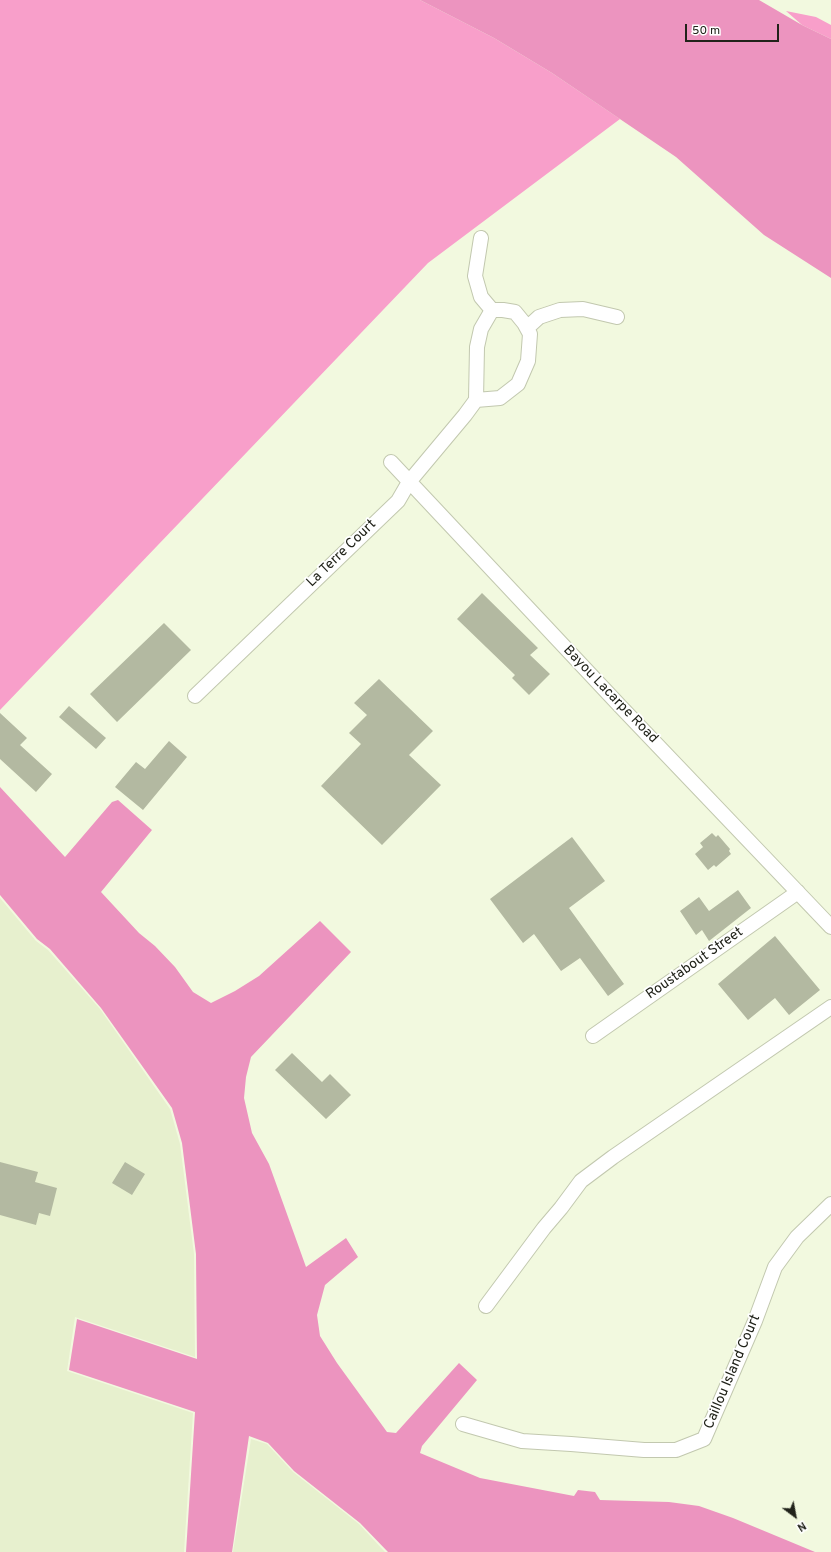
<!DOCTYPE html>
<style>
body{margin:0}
#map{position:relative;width:831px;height:1552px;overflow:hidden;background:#f2f9df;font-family:Overpass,sans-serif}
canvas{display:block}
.north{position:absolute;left:775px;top:1496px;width:40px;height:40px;-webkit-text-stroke:3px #fff;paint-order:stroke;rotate:148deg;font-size:11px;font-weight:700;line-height:16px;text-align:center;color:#21231a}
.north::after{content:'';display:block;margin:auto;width:14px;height:18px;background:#21231a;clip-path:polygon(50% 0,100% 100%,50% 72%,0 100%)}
.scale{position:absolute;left:685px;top:24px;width:94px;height:18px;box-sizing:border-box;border:2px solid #21231a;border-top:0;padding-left:5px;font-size:12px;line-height:14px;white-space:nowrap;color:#21231a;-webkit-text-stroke:3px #fff;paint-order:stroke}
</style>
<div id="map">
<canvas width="831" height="1552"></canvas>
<div class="north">N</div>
<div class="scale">50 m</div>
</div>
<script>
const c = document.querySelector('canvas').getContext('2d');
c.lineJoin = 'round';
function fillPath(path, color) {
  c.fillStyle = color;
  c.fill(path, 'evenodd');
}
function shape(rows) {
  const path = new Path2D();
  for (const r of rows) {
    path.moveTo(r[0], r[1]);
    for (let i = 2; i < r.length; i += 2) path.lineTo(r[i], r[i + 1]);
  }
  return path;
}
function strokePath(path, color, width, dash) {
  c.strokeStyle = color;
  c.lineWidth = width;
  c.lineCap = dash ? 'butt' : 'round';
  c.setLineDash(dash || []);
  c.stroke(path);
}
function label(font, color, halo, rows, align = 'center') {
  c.font = font + ' Overpass,sans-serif';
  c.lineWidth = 3.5;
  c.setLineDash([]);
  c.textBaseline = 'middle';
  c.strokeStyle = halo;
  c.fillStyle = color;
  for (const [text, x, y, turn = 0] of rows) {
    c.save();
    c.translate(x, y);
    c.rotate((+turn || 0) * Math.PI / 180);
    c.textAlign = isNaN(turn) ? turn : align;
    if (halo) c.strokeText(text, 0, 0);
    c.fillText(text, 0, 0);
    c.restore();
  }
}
fillPath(shape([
 [0,898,36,941,48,950,100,1009,170,1109,180,1144,194,1254,195,1357,75,1317,67,1371,193,1413,184,1552,0,1552],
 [251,1439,267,1444,293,1472,359,1524,385,1552,233,1552]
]), '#e7f0ce');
fillPath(shape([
 [0,0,420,0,494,38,552,73,620,119,428,263,0,710],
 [786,11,816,17,831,25,831,39,802,25]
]), '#f89fca');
fillPath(shape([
 [420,0,759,0,802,25,831,39,831,278,764,235,676,157,552,73,494,38],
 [0,787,65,857,112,802,118,800,152,830,101,892,139,933,155,946,175,967,193,992,211,1003,235,991,259,976,320,921,351,952,251,1057,246,1077,244,1098,252,1133,269,1164,306,1267,346,1238,358,1257,325,1285,317,1315,320,1336,337,1363,387,1432,396,1433,459,1363,477,1380,422,1446,420,1453,480,1478,574,1496,578,1490,595,1492,600,1500,669,1502,699,1506,733,1518,815,1552,388,1552,360,1523,294,1471,268,1443,249,1436,232,1552,186,1552,195,1412,69,1370,77,1319,197,1359,196,1254,182,1143,172,1108,101,1008,50,949,37,939,0,895]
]), '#ec94bf');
fillPath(shape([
 [482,593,538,648,530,655,550,674,529,695,512,678,515,675,457,619],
 [164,623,191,650,117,722,90,694],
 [379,679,433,731,409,755,441,785,382,845,321,786,361,744,349,733,367,715,354,703],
 [69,706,106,738,96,749,59,717],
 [0,713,27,738,20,745,52,774,36,792,0,759],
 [169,741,187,757,143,810,115,787,136,762,145,769],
 [712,833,716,837,718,835,730,849,729,851,731,854,716,867,714,865,708,870,695,854,703,847,700,843],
 [572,837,605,881,569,908,624,984,608,996,580,958,561,971,534,934,523,943,490,899],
 [738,890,751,908,709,941,702,930,696,935,680,911,699,897,709,911],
 [775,936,820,990,789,1015,775,998,748,1020,718,984],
 [292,1053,322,1082,330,1074,351,1095,326,1119,275,1070],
 [0,1162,38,1172,35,1182,57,1188,50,1216,39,1213,36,1225,0,1215],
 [125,1162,145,1174,132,1195,112,1183]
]), '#b3b9a1');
const street = shape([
 [481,238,475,276,481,297,492,310],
 [492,310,503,310,515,312,524,323,530,334,528,361,518,384,500,398,476,400,477,347,481,329,492,310],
 [527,328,539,317,560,310,583,309,617,317],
 [391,462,620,706,831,927],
 [195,696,398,501,409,482,465,415,476,400],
 [593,1036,798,892],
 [486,1306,544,1228,561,1208,581,1181,613,1157,831,1007],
 [463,1424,522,1441,571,1444,644,1450,676,1450,704,1439,755,1321,775,1267,797,1237,831,1204]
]);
strokePath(street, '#c2c8af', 16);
strokePath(street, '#fff', 14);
label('14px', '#21231a', '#fff', [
 ["La Terre Court",342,554,-44],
 ["Bayou Lacarpe Road",610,695,46],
 ["Roustabout Street",695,964,-35],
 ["Caillou Island Court",733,1372,-67]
]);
</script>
